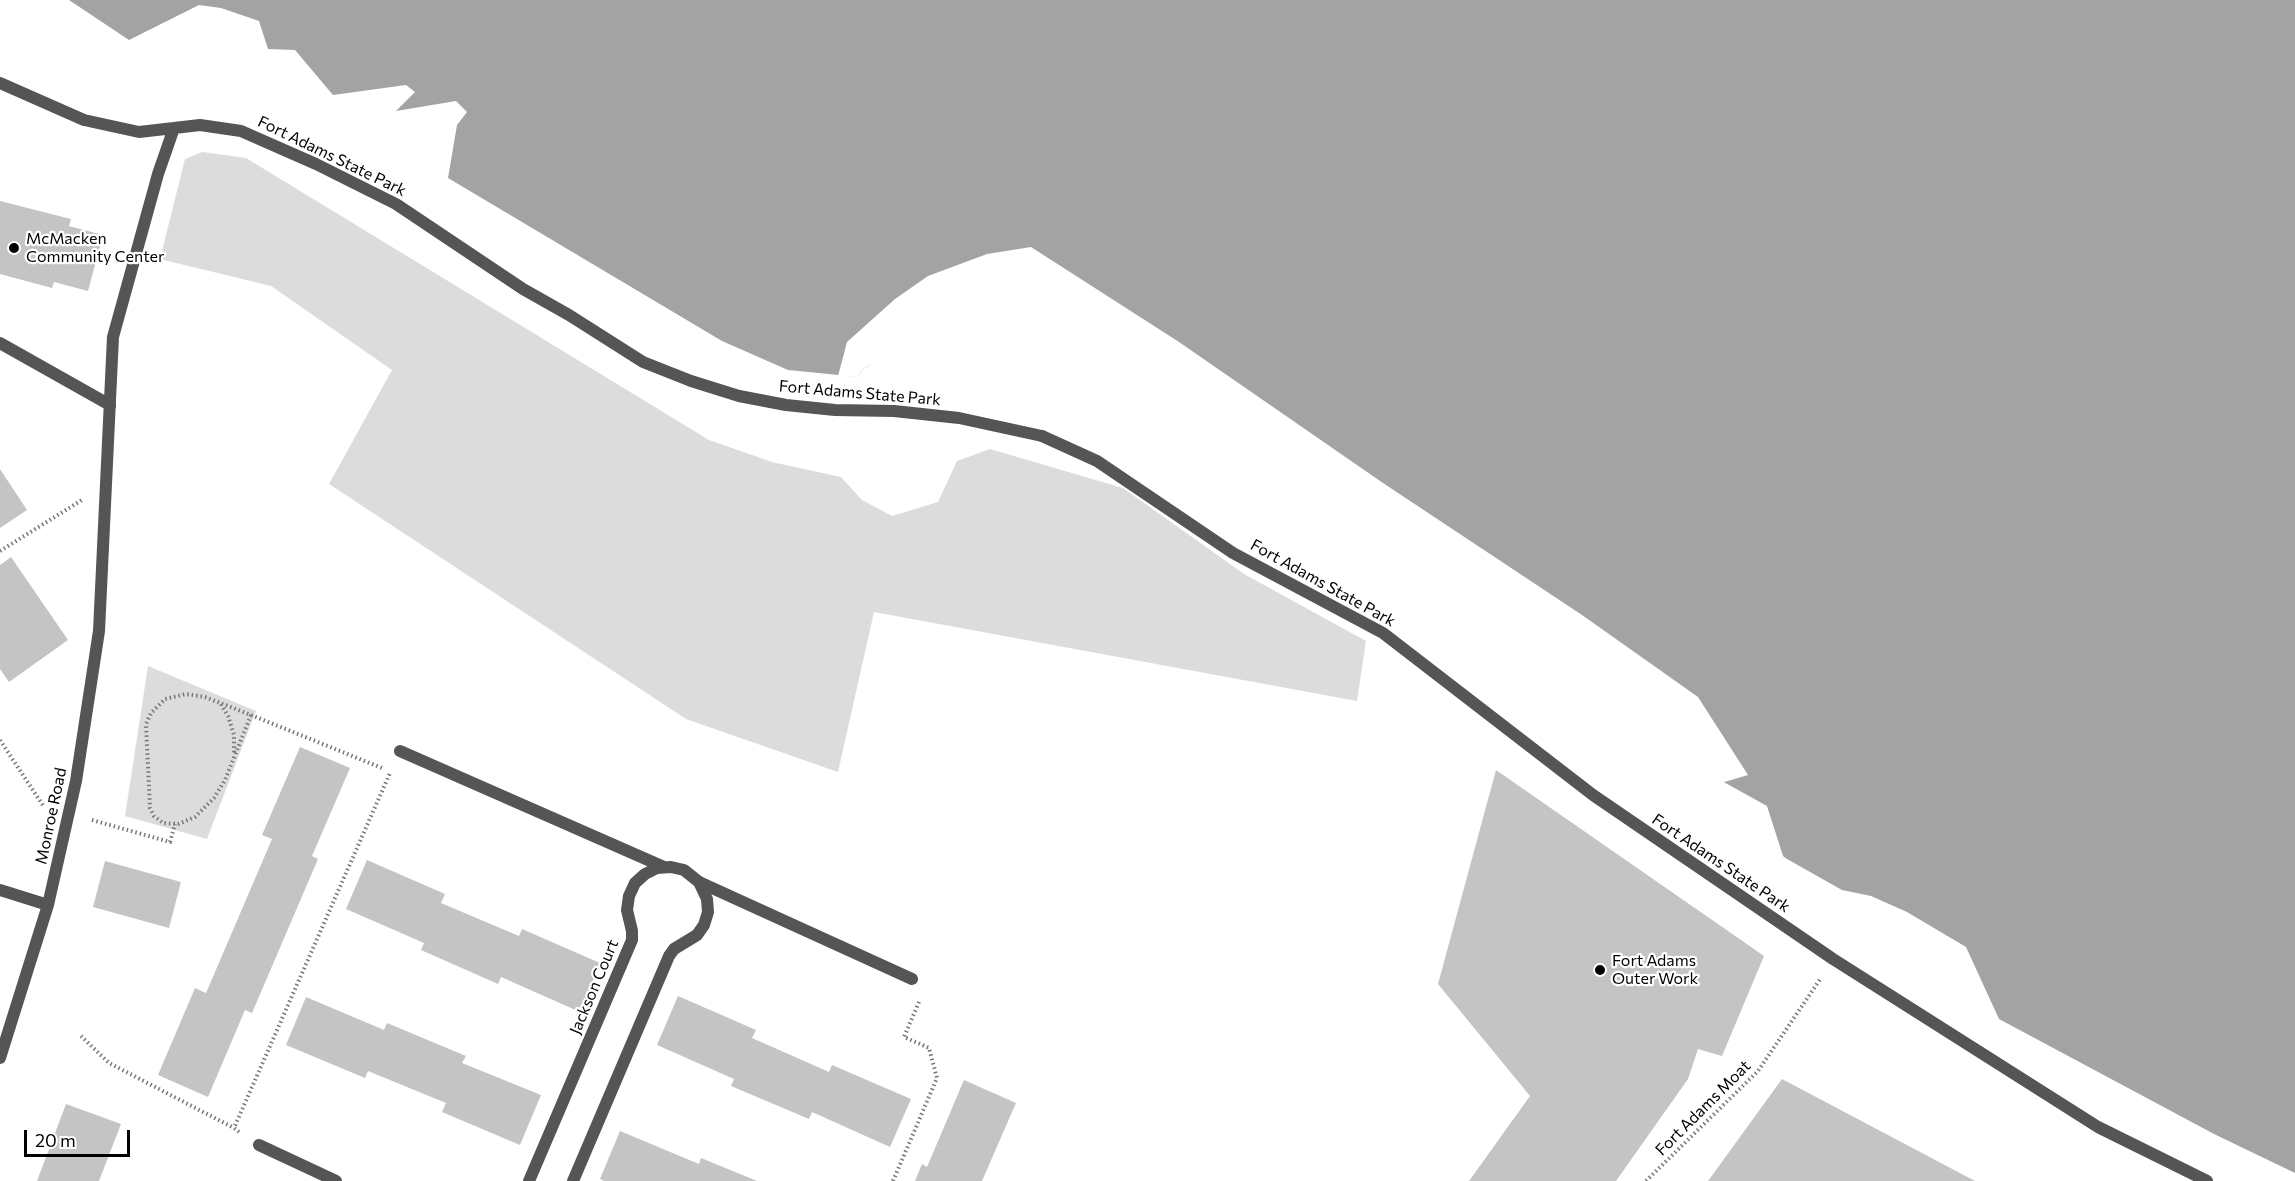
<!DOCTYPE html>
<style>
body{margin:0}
#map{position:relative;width:2295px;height:1181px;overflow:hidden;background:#fff;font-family:Commissioner,sans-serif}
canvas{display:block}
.scale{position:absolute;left:24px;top:1130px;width:106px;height:27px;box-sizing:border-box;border:3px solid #000;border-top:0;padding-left:8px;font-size:18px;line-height:21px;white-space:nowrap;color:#000;-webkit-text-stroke:4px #fff;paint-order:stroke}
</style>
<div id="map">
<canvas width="2295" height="1181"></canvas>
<div class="scale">20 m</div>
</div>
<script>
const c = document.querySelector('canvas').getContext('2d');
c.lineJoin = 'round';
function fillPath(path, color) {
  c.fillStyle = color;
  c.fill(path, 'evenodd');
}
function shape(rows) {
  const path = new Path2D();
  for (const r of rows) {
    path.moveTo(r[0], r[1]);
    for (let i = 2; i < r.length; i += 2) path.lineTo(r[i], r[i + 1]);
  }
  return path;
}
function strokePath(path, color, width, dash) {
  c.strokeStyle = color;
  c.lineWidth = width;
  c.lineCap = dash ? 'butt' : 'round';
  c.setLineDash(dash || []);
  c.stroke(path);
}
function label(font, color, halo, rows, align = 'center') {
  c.font = font + ' Commissioner,sans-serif';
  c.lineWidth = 4.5;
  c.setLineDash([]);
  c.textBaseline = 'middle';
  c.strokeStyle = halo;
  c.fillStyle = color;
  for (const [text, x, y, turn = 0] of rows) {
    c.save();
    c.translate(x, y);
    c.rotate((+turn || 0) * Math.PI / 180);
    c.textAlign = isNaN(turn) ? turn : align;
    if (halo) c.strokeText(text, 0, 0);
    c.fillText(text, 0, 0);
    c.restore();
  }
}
fillPath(shape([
 [202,152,246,158,709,440,772,462,841,477,862,500,892,516,938,502,957,461,990,449,1123,488,1244,574,1366,641,1357,701,874,612,838,772,686,719,329,484,392,370,271,286,160,259,185,159],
 [148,666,256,711,207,839,125,816]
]), '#dcdcdc');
fillPath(shape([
 [69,0,2295,0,2295,1173,2214,1134,1999,1019,1950,970,1836,905,1783,856,1767,806,1702,770,1084,350,1037,320,979,307,861,370,859,377,788,370,722,341,448,178,457,125,467,112,456,101,396,111,415,92,406,85,333,95,295,50,268,49,259,21,221,8,199,5,129,40]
]), '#a3a3a3');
fillPath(shape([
 [1031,247,1179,342,1383,483,1582,615,1698,697,1748,775,1721,783,1630,732,1498,648,1359,574,1235,490,1175,437,1123,397,1083,352,1035,323,980,310,873,366,870,365,861,370,859,377,838,376,847,342,895,299,928,276,987,254],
 [1780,855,1842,890,1871,896,1907,912,1966,947,1999,1019,1997,1021,1948,972,1834,908]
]), '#fff');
fillPath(shape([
 [0,201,71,219,69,226,103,235,88,291,54,282,52,288,0,274],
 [0,469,27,510,0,528],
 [11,557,68,640,9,682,0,669,0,565],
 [300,747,350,768,312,856,318,859,252,1013,245,1010,208,1097,158,1075,195,988,206,993,272,839,262,835],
 [1496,770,1764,956,1722,1056,1698,1049,1688,1079,1616,1181,1469,1181,1530,1096,1438,984],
 [367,860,445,894,441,903,519,936,522,929,600,963,580,1012,501,977,498,984,421,950,424,943,346,909],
 [105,861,181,882,169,928,93,907],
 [678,996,756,1030,752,1038,829,1072,832,1065,911,1099,890,1147,812,1112,809,1119,731,1086,734,1079,657,1045],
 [306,997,384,1030,387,1023,466,1056,462,1063,541,1095,520,1145,442,1112,446,1103,368,1071,365,1078,286,1045],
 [1782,1079,1975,1181,1708,1181],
 [964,1080,1016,1103,982,1181,915,1181,922,1164,927,1167],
 [66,1104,121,1124,99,1181,37,1181],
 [620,1131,699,1164,701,1158,757,1181,604,1181,600,1179]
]), '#c4c4c4');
strokePath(shape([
 [0,551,82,500],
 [221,704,228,716,234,735,234,753],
 [251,715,225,780,214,798,195,817,178,824,163,823,154,816,150,808,146,724,151,713,165,699,186,694,205,697,251,715,382,768],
 [0,740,44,807],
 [92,820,170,842,175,824],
 [81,1036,109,1063,234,1128],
 [239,1132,234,1128,390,773],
 [893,1181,937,1078,929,1048,904,1037,919,1002],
 [1646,1181,1758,1071,1821,978]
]), '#777', 4, [1.5, 3]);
strokePath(shape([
 [0,343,110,405],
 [1042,436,1097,461,1233,553,1383,633,1593,795,1833,959,2098,1127,2207,1181],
 [400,751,664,867],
 [699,882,912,979],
 [259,1145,336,1181]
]), '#555', 12);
strokePath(shape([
 [0,83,84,120,139,132,174,128],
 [0,890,48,905],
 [0,1058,48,905,76,781,99,631,113,337,158,174,174,128,200,125,241,131,316,164,396,204,523,289,569,315,643,362,691,381,739,396,786,405,835,410,894,411,959,418,1042,436],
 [529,1181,632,940,632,931,627,910,629,896,635,883,645,874,657,868,671,867,684,870,699,882,707,899,708,912,704,925,697,935,674,949,669,956,573,1181]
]), '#555', 12);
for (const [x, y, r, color] of [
 [14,248,6,"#000"],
 [1600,970,6,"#000"]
]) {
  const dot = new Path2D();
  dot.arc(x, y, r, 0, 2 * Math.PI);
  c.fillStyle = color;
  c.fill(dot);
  strokePath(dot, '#fff', 2);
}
label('16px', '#000', '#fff', [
 ["Fort Adams State Park",332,156,26],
 ["Fort Adams State Park",860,393,5],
 ["Fort Adams State Park",1323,583,29],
 ["Monroe Road",51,816,-78],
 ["Fort Adams State Park",1721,863,34],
 ["Jackson Court",594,987,-67],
 ["Fort Adams Moat",1703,1108,-45]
]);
label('16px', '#000', '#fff', [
 ["McMacken",26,239],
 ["Community Center",26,257],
 ["Fort Adams",1612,961],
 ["Outer Work",1612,979]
], 'left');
</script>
